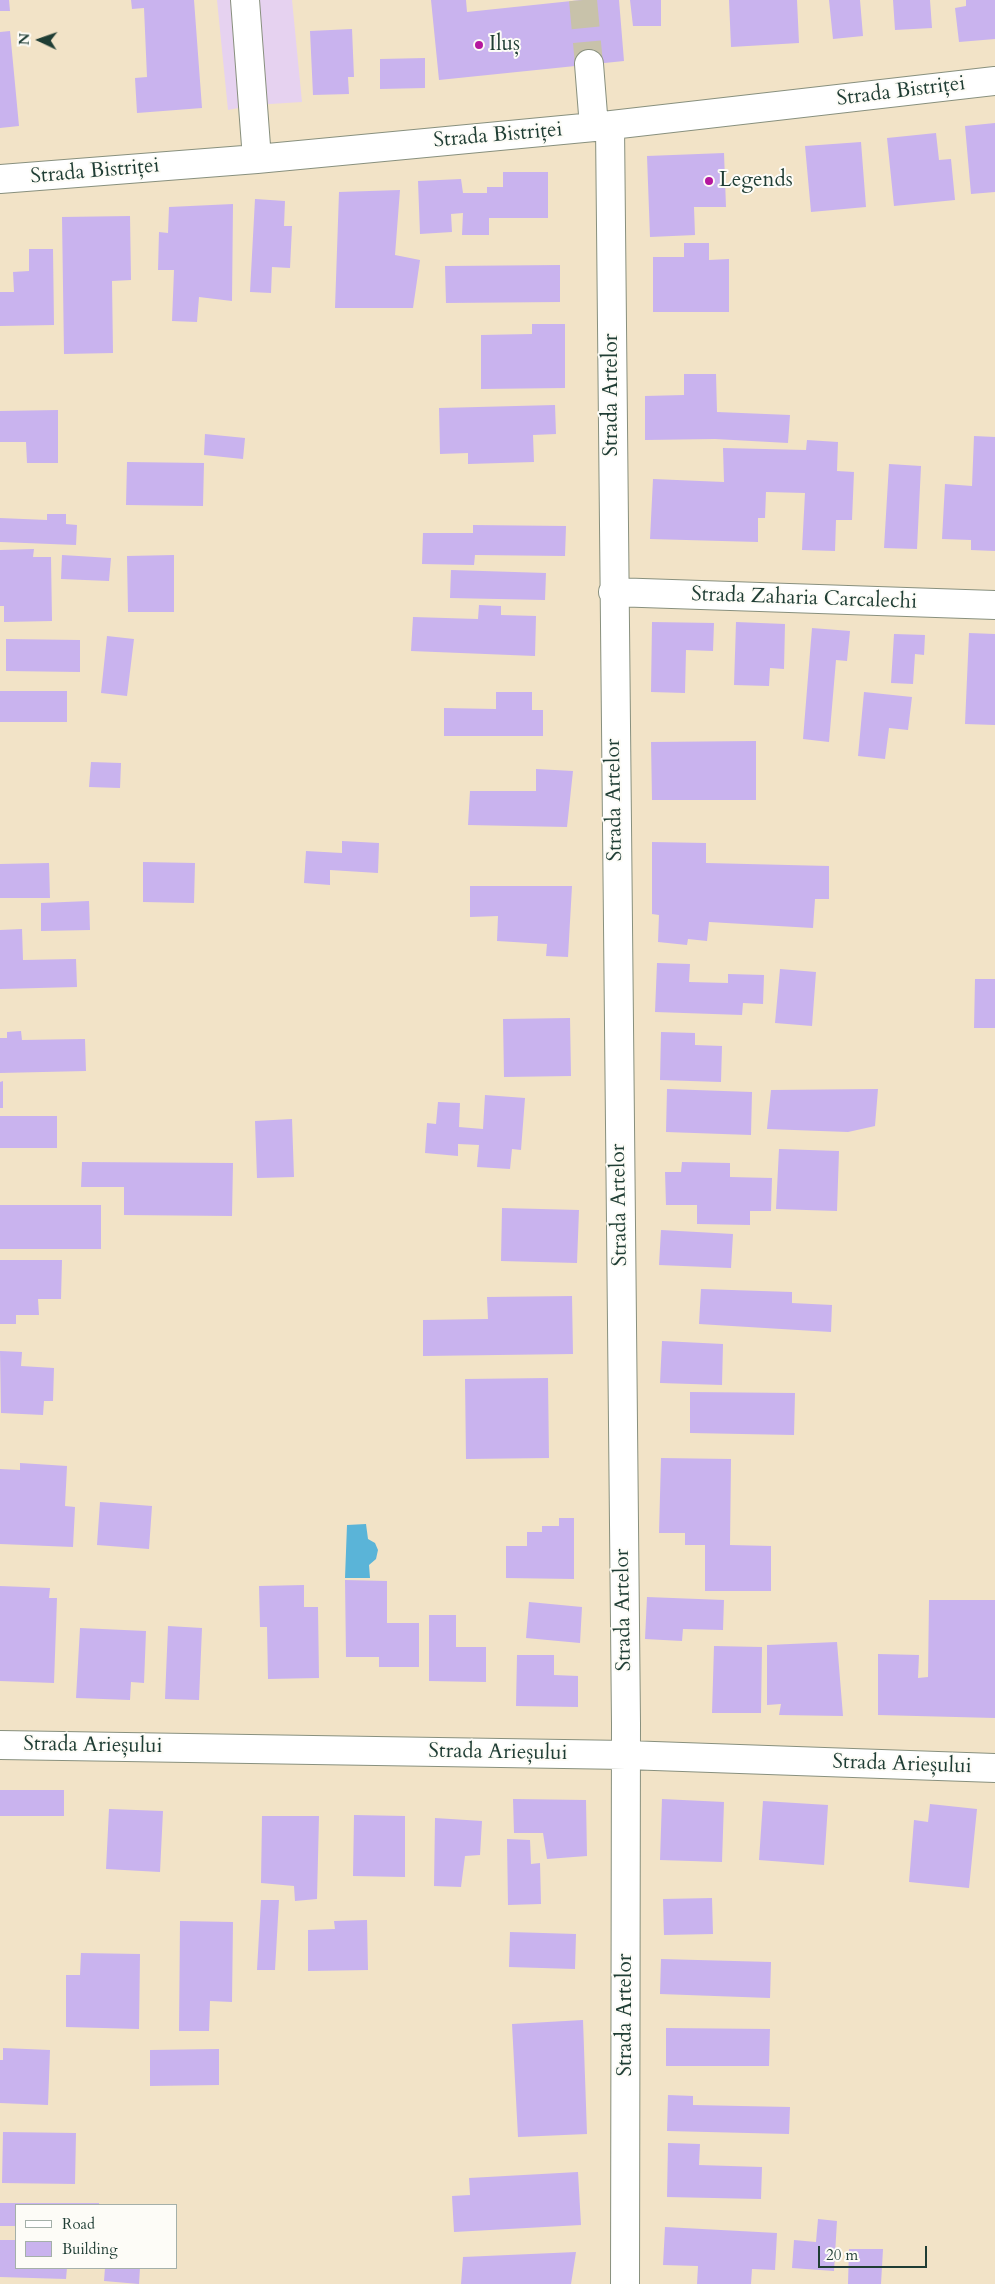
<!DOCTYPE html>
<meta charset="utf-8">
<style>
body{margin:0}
#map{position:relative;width:995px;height:2284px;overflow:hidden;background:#f2e3c7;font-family:Cardo,serif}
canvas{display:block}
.legend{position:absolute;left:15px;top:2204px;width:162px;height:65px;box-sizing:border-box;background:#fdfcf7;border:1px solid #a4b0a9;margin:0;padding:6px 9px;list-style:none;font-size:15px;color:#1f3d34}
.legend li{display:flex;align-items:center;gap:10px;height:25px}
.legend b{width:25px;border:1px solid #a4b0a9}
.north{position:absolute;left:15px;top:15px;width:50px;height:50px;-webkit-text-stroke:4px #fdfcf7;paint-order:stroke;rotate:273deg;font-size:14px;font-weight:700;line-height:20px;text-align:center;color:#1f3d34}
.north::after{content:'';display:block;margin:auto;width:18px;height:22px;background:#1f3d34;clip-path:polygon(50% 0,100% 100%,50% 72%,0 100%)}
.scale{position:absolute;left:818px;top:2246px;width:109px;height:22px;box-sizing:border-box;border:2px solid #1f3d34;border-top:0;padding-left:6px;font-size:15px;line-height:18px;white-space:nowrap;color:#1f3d34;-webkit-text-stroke:4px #fdfcf7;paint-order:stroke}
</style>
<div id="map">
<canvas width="995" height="2284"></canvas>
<ul class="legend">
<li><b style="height:6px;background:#fff"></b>Road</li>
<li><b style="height:14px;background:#c9b3ee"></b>Building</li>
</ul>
<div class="north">N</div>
<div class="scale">20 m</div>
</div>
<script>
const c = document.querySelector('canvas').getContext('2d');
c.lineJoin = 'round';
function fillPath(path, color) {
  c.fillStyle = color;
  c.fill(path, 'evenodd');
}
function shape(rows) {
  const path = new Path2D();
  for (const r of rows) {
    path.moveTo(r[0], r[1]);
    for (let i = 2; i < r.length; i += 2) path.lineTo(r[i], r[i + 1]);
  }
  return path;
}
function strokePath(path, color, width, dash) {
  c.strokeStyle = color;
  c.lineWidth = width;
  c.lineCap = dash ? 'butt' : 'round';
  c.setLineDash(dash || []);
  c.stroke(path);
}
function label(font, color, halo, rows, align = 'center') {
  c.font = font + ' Cardo,serif';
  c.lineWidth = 4;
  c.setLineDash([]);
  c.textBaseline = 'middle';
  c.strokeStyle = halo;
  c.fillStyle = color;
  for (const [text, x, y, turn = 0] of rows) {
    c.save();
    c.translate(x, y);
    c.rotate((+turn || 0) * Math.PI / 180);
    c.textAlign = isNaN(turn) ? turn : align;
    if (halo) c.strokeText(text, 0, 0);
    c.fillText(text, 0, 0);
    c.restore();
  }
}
fillPath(shape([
 [217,0,292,0,302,102,254,105,228,110]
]), '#e6d2f0');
fillPath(shape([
 [366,1524,368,1539,375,1543,378,1550,376,1559,369,1565,370,1578,345,1578,347,1525]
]), '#5ab4d8');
fillPath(shape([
 [0,0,9,0,10,11,0,11],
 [131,0,194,0,202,108,137,113,135,78,147,77,144,8,132,9],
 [431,0,466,0,467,12,581,0,619,0,624,61,439,80],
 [630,0,661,0,661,26,633,26],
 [729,0,797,0,799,43,731,47],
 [829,0,860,0,863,36,833,39],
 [893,0,930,0,932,28,895,30],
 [966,0,995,0,995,39,959,42,955,8,966,6],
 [352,29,354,77,348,77,349,94,313,95,310,31],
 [10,31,19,126,0,128,0,32],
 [425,58,425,88,380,89,380,59],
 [995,123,995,192,971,194,965,126],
 [936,133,939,160,951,159,955,200,894,206,887,138],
 [861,142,866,207,811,212,805,146],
 [724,153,726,207,694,207,695,235,650,237,647,156],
 [503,172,548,172,548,218,489,218,489,235,462,235,463,213,451,214,452,232,420,234,418,181,461,179,463,193,487,193,487,187,503,187],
 [400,190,395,255,420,260,413,308,335,308,339,192],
 [255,199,285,201,284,226,292,226,290,268,272,267,271,293,250,292],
 [233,204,232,301,199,297,197,322,172,321,174,270,158,270,159,232,168,233,169,207],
 [130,216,131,280,112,281,113,353,64,354,62,217],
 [684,243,709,243,709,260,729,259,729,312,653,312,653,257,684,257],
 [29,249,53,249,54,325,0,326,0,292,14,292,13,272,29,271],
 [560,265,560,302,446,303,445,266],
 [532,324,565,324,565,388,481,389,481,335,532,334],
 [684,374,716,374,717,412,790,415,788,443,715,439,645,440,645,396,684,395],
 [555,405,556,434,533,435,534,462,468,464,468,453,440,454,439,408],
 [58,410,58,463,27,463,26,442,0,442,0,411],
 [205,434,245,438,243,459,204,455],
 [974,436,995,437,995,551,971,550,971,540,942,539,945,484,972,486],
 [807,440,838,442,837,471,854,472,852,520,836,520,835,551,802,550,805,493,766,492,765,518,758,518,758,542,650,539,653,479,724,482,723,448,806,450],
 [127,462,204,463,203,506,126,505],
 [889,464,921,466,917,549,884,548],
 [47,514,66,514,66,524,77,525,76,545,0,542,0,518,47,520],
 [473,525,566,526,565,556,475,555,474,565,422,564,423,533,473,533],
 [34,549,33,557,51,557,52,621,4,622,4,606,0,606,0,550],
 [62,555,111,558,109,581,61,579],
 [174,555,174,612,128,612,127,556],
 [451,570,546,573,545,600,450,598],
 [479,605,501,606,501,615,536,616,535,656,411,651,413,617,478,619],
 [652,622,714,623,713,651,686,650,685,693,651,692],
 [736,622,785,624,784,669,770,668,769,686,734,685],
 [812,628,850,631,847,661,836,660,829,742,803,739],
 [969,633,995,634,995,725,965,724],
 [894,634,925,635,924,655,915,654,913,684,891,683],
 [107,636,134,639,127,696,101,693],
 [6,639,80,640,80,672,6,671],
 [0,691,67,691,67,722,0,722],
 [496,692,532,692,532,710,543,710,543,736,444,736,444,708,496,709],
 [864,692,912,697,908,730,889,728,885,759,858,756],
 [756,741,756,800,652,800,651,742],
 [91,762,121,763,120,788,89,787],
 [536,769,573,771,567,827,468,825,470,791,536,791],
 [342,841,379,843,378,873,330,870,330,885,304,883,306,851,342,853],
 [652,842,706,843,706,863,829,866,829,899,815,899,813,928,709,922,707,941,688,939,687,945,658,942,659,915,652,914],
 [143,862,195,863,194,903,143,902],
 [49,863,50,898,0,898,0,864],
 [470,886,572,886,568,957,546,956,547,944,497,941,498,916,470,917],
 [89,901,90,930,41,931,41,903],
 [22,929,23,960,76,959,77,987,0,989,0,930],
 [657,963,690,964,689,982,728,983,728,974,764,975,763,1004,743,1003,742,1015,655,1012],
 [780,969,816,972,812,1026,775,1023],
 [975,979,995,979,995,1028,974,1028],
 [570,1018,571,1076,504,1077,503,1019],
 [21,1031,22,1040,85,1039,86,1071,0,1073,0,1038,7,1038,7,1032],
 [661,1032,695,1033,695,1045,722,1046,721,1082,660,1080],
 [3,1081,3,1108,0,1108,0,1082],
 [667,1089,752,1092,751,1135,666,1132],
 [878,1089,875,1126,848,1132,767,1129,771,1090],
 [485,1095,525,1098,521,1150,512,1149,510,1169,477,1167,479,1145,458,1144,458,1156,425,1153,427,1123,436,1124,438,1102,460,1103,459,1127,483,1129],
 [0,1116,57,1116,57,1148,0,1148],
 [292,1119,294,1177,257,1178,255,1121],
 [779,1149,839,1151,837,1211,776,1209],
 [82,1162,233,1163,232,1216,124,1215,124,1187,81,1187],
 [682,1162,730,1163,730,1177,772,1178,771,1211,750,1211,750,1225,697,1224,697,1205,666,1205,665,1172,681,1172],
 [0,1205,101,1205,101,1249,0,1249],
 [502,1208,579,1210,577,1263,501,1261],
 [661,1230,733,1234,731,1268,659,1265],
 [0,1260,62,1260,61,1299,38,1299,39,1315,16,1315,16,1324,0,1324],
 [701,1289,792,1292,792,1303,832,1305,831,1332,699,1324],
 [572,1296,573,1354,423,1356,423,1320,488,1319,487,1297],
 [662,1341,723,1344,722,1385,660,1383],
 [0,1351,22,1352,21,1366,54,1368,53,1401,44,1401,43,1415,1,1413],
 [548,1378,549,1458,466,1459,465,1379],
 [690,1392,795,1393,794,1435,690,1433],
 [661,1458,731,1459,730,1545,771,1546,771,1591,705,1591,705,1545,685,1545,685,1533,659,1533],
 [20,1463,67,1466,65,1506,75,1507,73,1547,0,1544,0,1469,20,1470],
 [100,1502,152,1506,149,1549,97,1545],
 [559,1518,574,1518,574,1579,506,1578,506,1546,527,1546,527,1532,542,1532,542,1526,559,1526],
 [345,1580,387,1581,387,1623,419,1623,419,1667,379,1667,379,1657,346,1657],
 [304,1585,304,1607,318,1607,319,1678,268,1679,267,1627,260,1627,259,1586],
 [0,1586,50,1588,49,1598,57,1598,54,1683,0,1681],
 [647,1597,724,1600,723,1630,683,1629,682,1641,645,1639],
 [929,1600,995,1600,995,1718,878,1715,878,1654,919,1655,918,1678,928,1677],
 [529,1602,582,1607,580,1643,526,1638],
 [429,1615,456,1615,456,1647,486,1647,486,1682,429,1681],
 [168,1626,202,1628,199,1700,165,1699],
 [80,1628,146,1631,144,1683,131,1682,130,1700,76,1698],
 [837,1642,843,1716,779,1715,781,1704,767,1705,767,1645],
 [714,1646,762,1647,761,1713,712,1713],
 [517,1655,554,1655,554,1675,578,1676,578,1707,516,1706],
 [0,1790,64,1790,64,1816,0,1816],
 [513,1799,586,1800,587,1856,547,1859,543,1833,514,1833],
 [662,1799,724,1802,722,1862,660,1860],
 [763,1801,828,1805,824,1865,759,1860],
 [930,1804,977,1809,969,1888,909,1882,914,1820,928,1822],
 [109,1809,163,1811,160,1872,106,1869],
 [354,1815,405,1816,405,1877,353,1876],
 [262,1816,319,1816,317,1899,295,1901,294,1886,261,1883],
 [435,1818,482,1821,480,1855,465,1856,461,1887,434,1886],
 [507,1839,530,1840,531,1864,540,1863,541,1904,508,1905],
 [712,1898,713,1934,664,1935,663,1899],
 [261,1900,279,1900,275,1970,257,1970],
 [367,1920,368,1970,308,1971,308,1930,335,1929,334,1921],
 [180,1921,233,1922,232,2002,210,2001,209,2031,179,2031],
 [510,1932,576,1934,575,1969,509,1967],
 [81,1953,140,1954,139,2029,66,2027,66,1975,80,1975],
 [661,1959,771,1962,770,1998,660,1994],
 [583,2020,587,2134,518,2137,512,2024],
 [666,2028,770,2029,769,2066,666,2066],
 [3,2048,50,2050,48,2105,0,2103,0,2060,3,2060],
 [219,2049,219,2085,150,2086,150,2050],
 [668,2095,693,2096,693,2105,790,2107,789,2134,667,2131],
 [3,2132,76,2133,75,2184,2,2183],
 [668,2143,700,2144,699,2165,762,2167,761,2199,667,2197],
 [578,2172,581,2225,454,2232,452,2196,470,2195,469,2178],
 [0,2203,99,2203,99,2205,16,2205,16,2226,0,2226],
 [818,2219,837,2221,834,2271,792,2268,794,2240,816,2242],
 [665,2227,777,2233,775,2270,752,2269,751,2284,697,2284,698,2266,663,2265],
 [0,2240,16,2240,16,2268,67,2268,66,2279,0,2277],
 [849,2249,883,2249,881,2284,848,2284],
 [576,2252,571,2284,461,2284,463,2257],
 [105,2268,140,2268,139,2284,104,2281]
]), '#c9b3ee');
strokePath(shape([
 [583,0,589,64]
]), '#c8c2aa', 28, [28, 14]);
const minor = shape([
 [245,0,257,159],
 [589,64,594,127],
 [610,126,626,1723,625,2284],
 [0,179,257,159,594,127,995,81],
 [613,592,995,605],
 [0,1745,626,1755,995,1768]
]);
strokePath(minor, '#88907e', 30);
strokePath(minor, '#fff', 28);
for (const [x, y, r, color] of [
 [479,45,5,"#b5179e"],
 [709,181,5,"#b5179e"]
]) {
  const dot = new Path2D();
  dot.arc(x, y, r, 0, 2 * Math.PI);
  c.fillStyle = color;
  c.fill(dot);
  strokePath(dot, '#fdfcf7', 2);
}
label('21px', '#1f3d34', '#fdfcf7', [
 ["Iluș",489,45],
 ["Legends",719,181]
], 'left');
label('21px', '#1f3d34', '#fdfcf7', [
 ["Strada Bistriței",901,92,-7],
 ["Strada Bistriței",498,136,-5],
 ["Strada Bistriței",95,172,-5],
 ["Strada Artelor",612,395,-90],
 ["Strada Zaharia Carcalechi",804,599,2],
 ["Strada Artelor",615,800,-91],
 ["Strada Artelor",620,1205,-91],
 ["Strada Artelor",624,1610,-91],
 ["Strada Arieșului",93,1746,1],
 ["Strada Arieșului",498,1753,1],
 ["Strada Arieșului",902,1765,2],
 ["Strada Artelor",626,2015,-90]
]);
</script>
